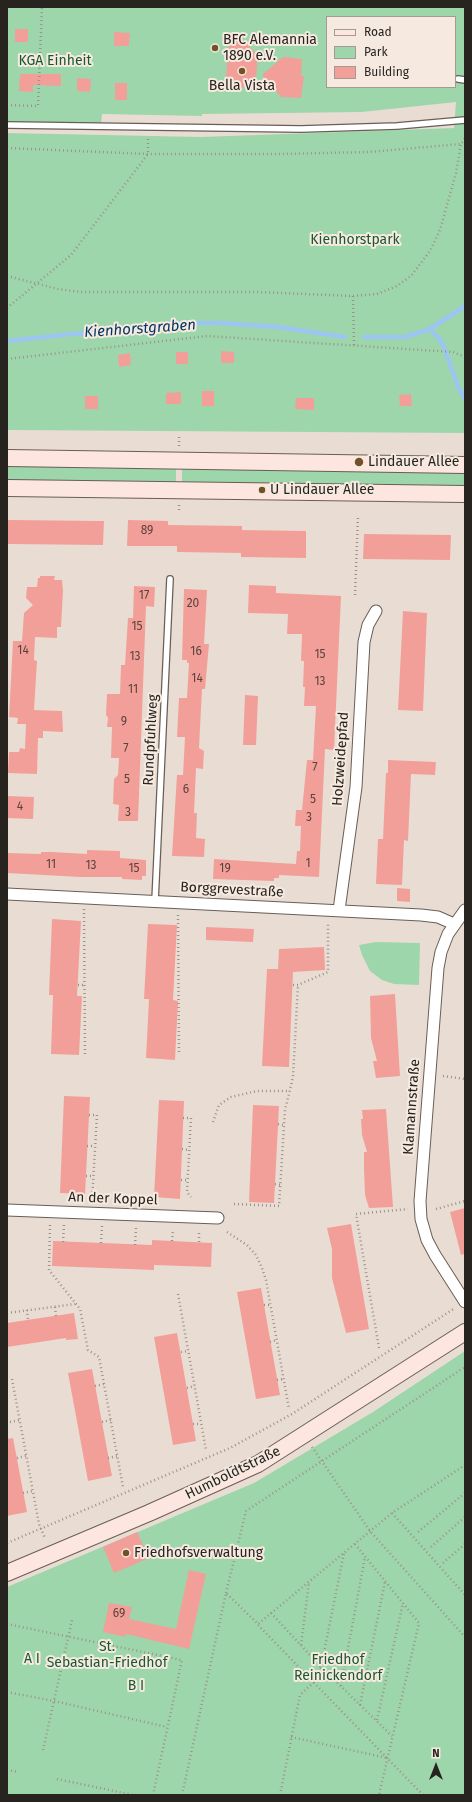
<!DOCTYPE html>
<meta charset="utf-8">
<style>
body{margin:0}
#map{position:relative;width:472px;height:1802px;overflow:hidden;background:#e9ddd3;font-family:"Fira Sans",sans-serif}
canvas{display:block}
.frame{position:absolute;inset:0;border:8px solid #27231f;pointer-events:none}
.legend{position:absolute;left:326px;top:16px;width:130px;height:72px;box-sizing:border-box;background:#f6eae0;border:1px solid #a39a93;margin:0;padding:5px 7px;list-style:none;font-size:12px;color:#27231f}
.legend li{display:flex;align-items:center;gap:8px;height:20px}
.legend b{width:20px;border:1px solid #a39a93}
.north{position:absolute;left:416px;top:1746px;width:40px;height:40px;-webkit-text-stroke:3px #f6eae0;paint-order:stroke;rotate:0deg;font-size:11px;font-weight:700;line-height:16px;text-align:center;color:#27231f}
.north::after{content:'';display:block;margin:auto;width:14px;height:18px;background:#27231f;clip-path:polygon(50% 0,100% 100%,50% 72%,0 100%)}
</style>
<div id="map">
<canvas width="472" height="1802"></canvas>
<div class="frame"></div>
<ul class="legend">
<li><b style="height:5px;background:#fee6e0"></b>Road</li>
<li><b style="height:11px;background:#9ed6ab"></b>Park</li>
<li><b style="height:11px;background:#f39f99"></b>Building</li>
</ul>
<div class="north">N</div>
</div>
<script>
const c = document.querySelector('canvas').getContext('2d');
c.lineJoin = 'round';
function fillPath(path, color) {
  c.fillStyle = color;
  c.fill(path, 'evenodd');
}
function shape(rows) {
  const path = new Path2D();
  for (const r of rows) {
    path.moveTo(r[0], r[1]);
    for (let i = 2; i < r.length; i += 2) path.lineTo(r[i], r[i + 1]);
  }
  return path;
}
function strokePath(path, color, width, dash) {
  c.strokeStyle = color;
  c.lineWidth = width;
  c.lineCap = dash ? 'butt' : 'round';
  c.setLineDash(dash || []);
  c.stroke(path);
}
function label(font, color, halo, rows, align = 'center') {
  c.font = font + ' "Fira Sans",sans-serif';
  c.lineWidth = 4;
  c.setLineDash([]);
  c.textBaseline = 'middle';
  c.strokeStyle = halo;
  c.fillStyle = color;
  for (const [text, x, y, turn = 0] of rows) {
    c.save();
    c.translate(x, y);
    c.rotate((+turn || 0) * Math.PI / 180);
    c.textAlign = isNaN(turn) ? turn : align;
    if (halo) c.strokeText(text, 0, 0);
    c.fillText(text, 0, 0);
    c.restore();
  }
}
fillPath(shape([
 [7,7,465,7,465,433,7,430,7,133,201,137,454,128,456,102,362,112,202,114,202,116,102,114,101,125,7,122],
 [327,17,455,17,455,87,327,87],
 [7,465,176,467,176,482,7,480],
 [182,467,465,471,465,487,182,482],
 [376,942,420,943,419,985,394,984,382,980,370,971,362,955,359,945],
 [465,1351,465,1795,7,1795,7,1587,254,1483,373,1412]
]), '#9ed6ab');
strokePath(shape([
 [430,329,442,342,459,389,465,399],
 [364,337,405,337,430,329,465,306],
 [7,341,176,323,219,323,278,327,345,337]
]), '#9dc5f1', 4.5);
fillPath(shape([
 [15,29,28,29,28,42,15,42],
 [114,32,130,33,129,46,114,46],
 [233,39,244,40,258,56,255,88,225,86,229,43],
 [283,57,302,59,301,76,304,76,301,98,281,97,262,75],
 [20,74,61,74,61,86,33,85,33,92,19,91],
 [77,78,91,79,90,92,77,91],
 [115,83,127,83,127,100,115,100],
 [221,351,234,352,234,363,221,363],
 [176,352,188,352,188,364,176,364],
 [130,353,131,365,119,367,118,355],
 [202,391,214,391,214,406,202,406],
 [181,392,181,404,166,404,166,393],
 [411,394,412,406,400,406,399,395],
 [85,396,98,396,98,409,85,409],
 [296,398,314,398,314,410,295,409],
 [8,520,104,521,103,545,8,544],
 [128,520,168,521,168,525,242,526,242,530,306,531,306,558,241,557,241,553,177,552,177,546,127,546],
 [364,534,451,535,450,560,363,559],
 [40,576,55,576,54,580,62,580,63,591,61,627,57,627,57,638,35,637,34,660,37,661,34,710,62,711,63,732,43,731,43,738,38,738,37,774,8,773,9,752,19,752,20,748,25,749,26,724,17,724,18,718,9,717,13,641,22,641,24,613,33,605,26,598,27,587,37,587,38,578,40,578],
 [249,585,276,586,276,593,341,596,334,750,325,749,319,877,279,875,279,878,274,878,274,881,213,879,214,859,296,864,297,851,300,851,301,826,295,826,296,810,302,810,307,760,313,760,316,706,304,706,305,687,303,687,304,661,301,661,302,634,287,634,288,614,248,613],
 [134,586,155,587,154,607,146,606,138,821,118,821,119,805,113,804,114,779,118,775,119,758,111,758,112,727,107,727,108,718,106,715,107,694,120,694,121,665,125,665,128,618,133,618],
 [184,589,207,590,204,644,209,644,205,689,202,689,199,748,204,751,203,769,196,768,194,813,197,813,196,838,205,839,204,857,172,856,177,775,183,775,185,737,177,737,179,698,187,698,189,663,187,663,187,660,182,660],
 [403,611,427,613,423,711,398,710],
 [245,695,258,696,256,745,243,745],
 [388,760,436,762,435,775,411,774,408,841,404,840,402,885,376,884,378,839,383,839,386,773,388,773],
 [7,796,34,797,33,819,7,818],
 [87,850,120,851,120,858,146,860,146,876,142,876,142,880,122,879,122,877,80,877,7,873,7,853,41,854,41,852,52,852,87,854],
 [397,888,410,889,410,902,397,901],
 [52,919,81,921,77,996,82,996,79,1055,51,1054,53,995,49,995],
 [148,924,177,925,173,1000,178,1001,175,1060,146,1058,149,999,144,999],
 [206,927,254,929,253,942,206,940],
 [324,947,325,970,293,972,289,1067,262,1066,267,969,278,969,279,949],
 [395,994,400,1076,376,1078,373,1061,377,1061,371,1038,370,996],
 [64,1096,90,1097,85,1194,60,1193],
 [159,1100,184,1101,180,1199,154,1197],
 [253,1105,279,1106,274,1203,249,1202],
 [386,1109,393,1207,369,1208,365,1195,364,1169,364,1152,367,1152,362,1135,361,1119,363,1119,362,1110],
 [465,1208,465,1254,461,1255,450,1212],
 [351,1224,369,1329,346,1333,332,1278,332,1249,327,1228],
 [152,1240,212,1243,211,1267,154,1265,154,1270,52,1266,53,1241,152,1245],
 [261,1288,280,1395,256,1399,237,1292],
 [74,1313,78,1339,66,1340,66,1338,7,1347,7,1323],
 [177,1333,196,1441,173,1445,154,1337],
 [92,1369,112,1476,88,1481,68,1373],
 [13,1438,27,1512,7,1516,7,1439],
 [137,1532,149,1558,114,1573,103,1547],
 [189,1570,206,1574,189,1649,126,1634,125,1637,103,1632,109,1603,132,1607,129,1619,176,1629]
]), '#f39f99');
const lane = shape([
 [458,79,465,80],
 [7,125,301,129,397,126,465,120],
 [155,901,170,579]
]);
const street = shape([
 [7,894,421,915,438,917,454,924],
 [339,910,356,787,364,642,368,625,376,611],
 [465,910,448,934,441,952,438,968,420,1201,421,1219,427,1240,435,1255,465,1302],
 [7,1210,218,1218]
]);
const secondary = shape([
 [7,458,465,465],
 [7,488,465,494],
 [7,1573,149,1513,258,1464,465,1332]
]);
strokePath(lane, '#685e55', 8);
strokePath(street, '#685e55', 13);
strokePath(secondary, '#685e55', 18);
strokePath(shape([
 [7,105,38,106,42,7],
 [7,148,148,154,281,154,369,152,461,144,465,138],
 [7,276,58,289,80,292,258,292,353,296,377,294,397,286,411,276,430,251,440,230,456,173,461,144],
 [353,296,354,346],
 [7,308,71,255,148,154,148,137],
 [7,359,207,336,453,352,465,357],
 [179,446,179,436],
 [179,505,179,512],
 [355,595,358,516],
 [84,909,85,1057],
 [178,915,179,1052],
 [78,985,84,985],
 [293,985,298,985,328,972,328,923],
 [443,1076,465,1079],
 [89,1115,97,1115,92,1201],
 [183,1118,191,1118,187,1192,191,1197],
 [213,1122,219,1105,231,1097,257,1091,290,1091],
 [278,1124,284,1125],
 [87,1146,94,1146],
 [182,1149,189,1150],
 [86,1176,93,1176],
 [181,1180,188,1180],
 [275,1184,281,1185],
 [234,1204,279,1206,285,1110,293,1077,298,985],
 [436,1209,465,1201],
 [50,1225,49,1270,80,1309,88,1350,99,1357,123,1487],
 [227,1232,247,1245,256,1255,262,1268,266,1280,289,1409],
 [172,1241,173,1230],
 [63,1242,64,1225],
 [199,1242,199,1231],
 [101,1243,102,1226],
 [135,1245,136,1228],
 [178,1294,206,1450],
 [264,1305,271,1305],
 [55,1307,56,1316],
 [27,1310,28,1320],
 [7,1313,75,1304],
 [270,1342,277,1340],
 [379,1348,356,1214,408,1209],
 [181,1352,189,1351],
 [12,1379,39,1524,45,1538],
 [277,1380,284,1379],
 [95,1386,104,1384],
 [187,1388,195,1386],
 [10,1422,20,1420],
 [102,1422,111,1420],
 [193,1424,201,1424],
 [312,1447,370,1531,465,1637],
 [17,1458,26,1456],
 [108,1458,118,1456],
 [23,1493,33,1491],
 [392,1513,465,1595],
 [418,1532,465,1493],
 [7,1543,230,1448,292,1414,455,1308],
 [355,1544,419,1623,379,1795],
 [431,1547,465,1517],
 [443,1563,465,1544],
 [226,1593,246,1511,465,1367],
 [271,1613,321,1667,392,1736],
 [7,1624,182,1660,153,1795],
 [258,1625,423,1795],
 [301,1645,309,1582],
 [341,1686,365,1557],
 [7,1692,54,1701,167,1727],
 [360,1705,385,1582],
 [377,1720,403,1603],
 [291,1737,387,1758],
 [43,1750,72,1620],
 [7,1770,19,1772],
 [57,1779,133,1795],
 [182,1795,226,1593,258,1624,392,1513,465,1465],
 [280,1795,300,1695,314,1682,321,1667,344,1553]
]), '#9b928b', 2.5, [1, 3]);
strokePath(lane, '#fff', 5.5);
strokePath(street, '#fff', 11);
strokePath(secondary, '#fee6e0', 16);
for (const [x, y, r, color] of [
 [215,48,4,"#725128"],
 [242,71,4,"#725128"],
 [359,462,5,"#725128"],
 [262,490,4,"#725128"],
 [126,1553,4,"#725128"]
]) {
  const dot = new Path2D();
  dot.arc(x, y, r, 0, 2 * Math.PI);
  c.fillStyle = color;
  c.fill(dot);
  strokePath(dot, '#f6eae0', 1.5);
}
label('12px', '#5a423e', null, [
 ["89",147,531],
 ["17",144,596],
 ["20",193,604],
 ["15",137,627],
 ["14",23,651],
 ["16",196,652],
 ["15",320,655],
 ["13",135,657],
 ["14",197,679],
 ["13",320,682],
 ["11",133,690],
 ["9",124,722],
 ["7",126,749],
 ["7",315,768],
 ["5",127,780],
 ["6",186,790],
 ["5",313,800],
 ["4",20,807],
 ["3",128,813],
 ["3",309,818],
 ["1",308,864],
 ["11",51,865],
 ["13",91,866],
 ["15",134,869],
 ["19",225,869],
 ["69",119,1614]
]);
label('14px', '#27231f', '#f6eae0', [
 ["BFC Alemannia",223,40],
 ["1890 e.V.",223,56],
 ["Bella Vista",242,86,"center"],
 ["Lindauer Allee",368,462],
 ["U Lindauer Allee",270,490],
 ["Friedhofsverwaltung",134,1553]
], 'left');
label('14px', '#19582f', '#f6eae0', [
 ["KGA Einheit",55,61],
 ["Kienhorstpark",355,240],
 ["St.",107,1647],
 ["Sebastian-Friedhof",107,1663],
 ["A I",32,1659],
 ["Friedhof",338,1660],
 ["Reinickendorf",338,1676],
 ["B I",136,1686]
]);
label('14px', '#27231f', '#f6eae0', [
 ["Rundpfuhlweg",151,740,-87],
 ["Holzweidepfad",341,759,-86],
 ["Borggrevestraße",232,890,3],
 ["Klamannstraße",412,1107,-86],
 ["An der Koppel",113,1199,2],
 ["Humboldtstraße",233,1473,-26]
]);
label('italic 15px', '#00325e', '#f6eae0', [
 ["Kienhorstgraben",140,329,-4]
]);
</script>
